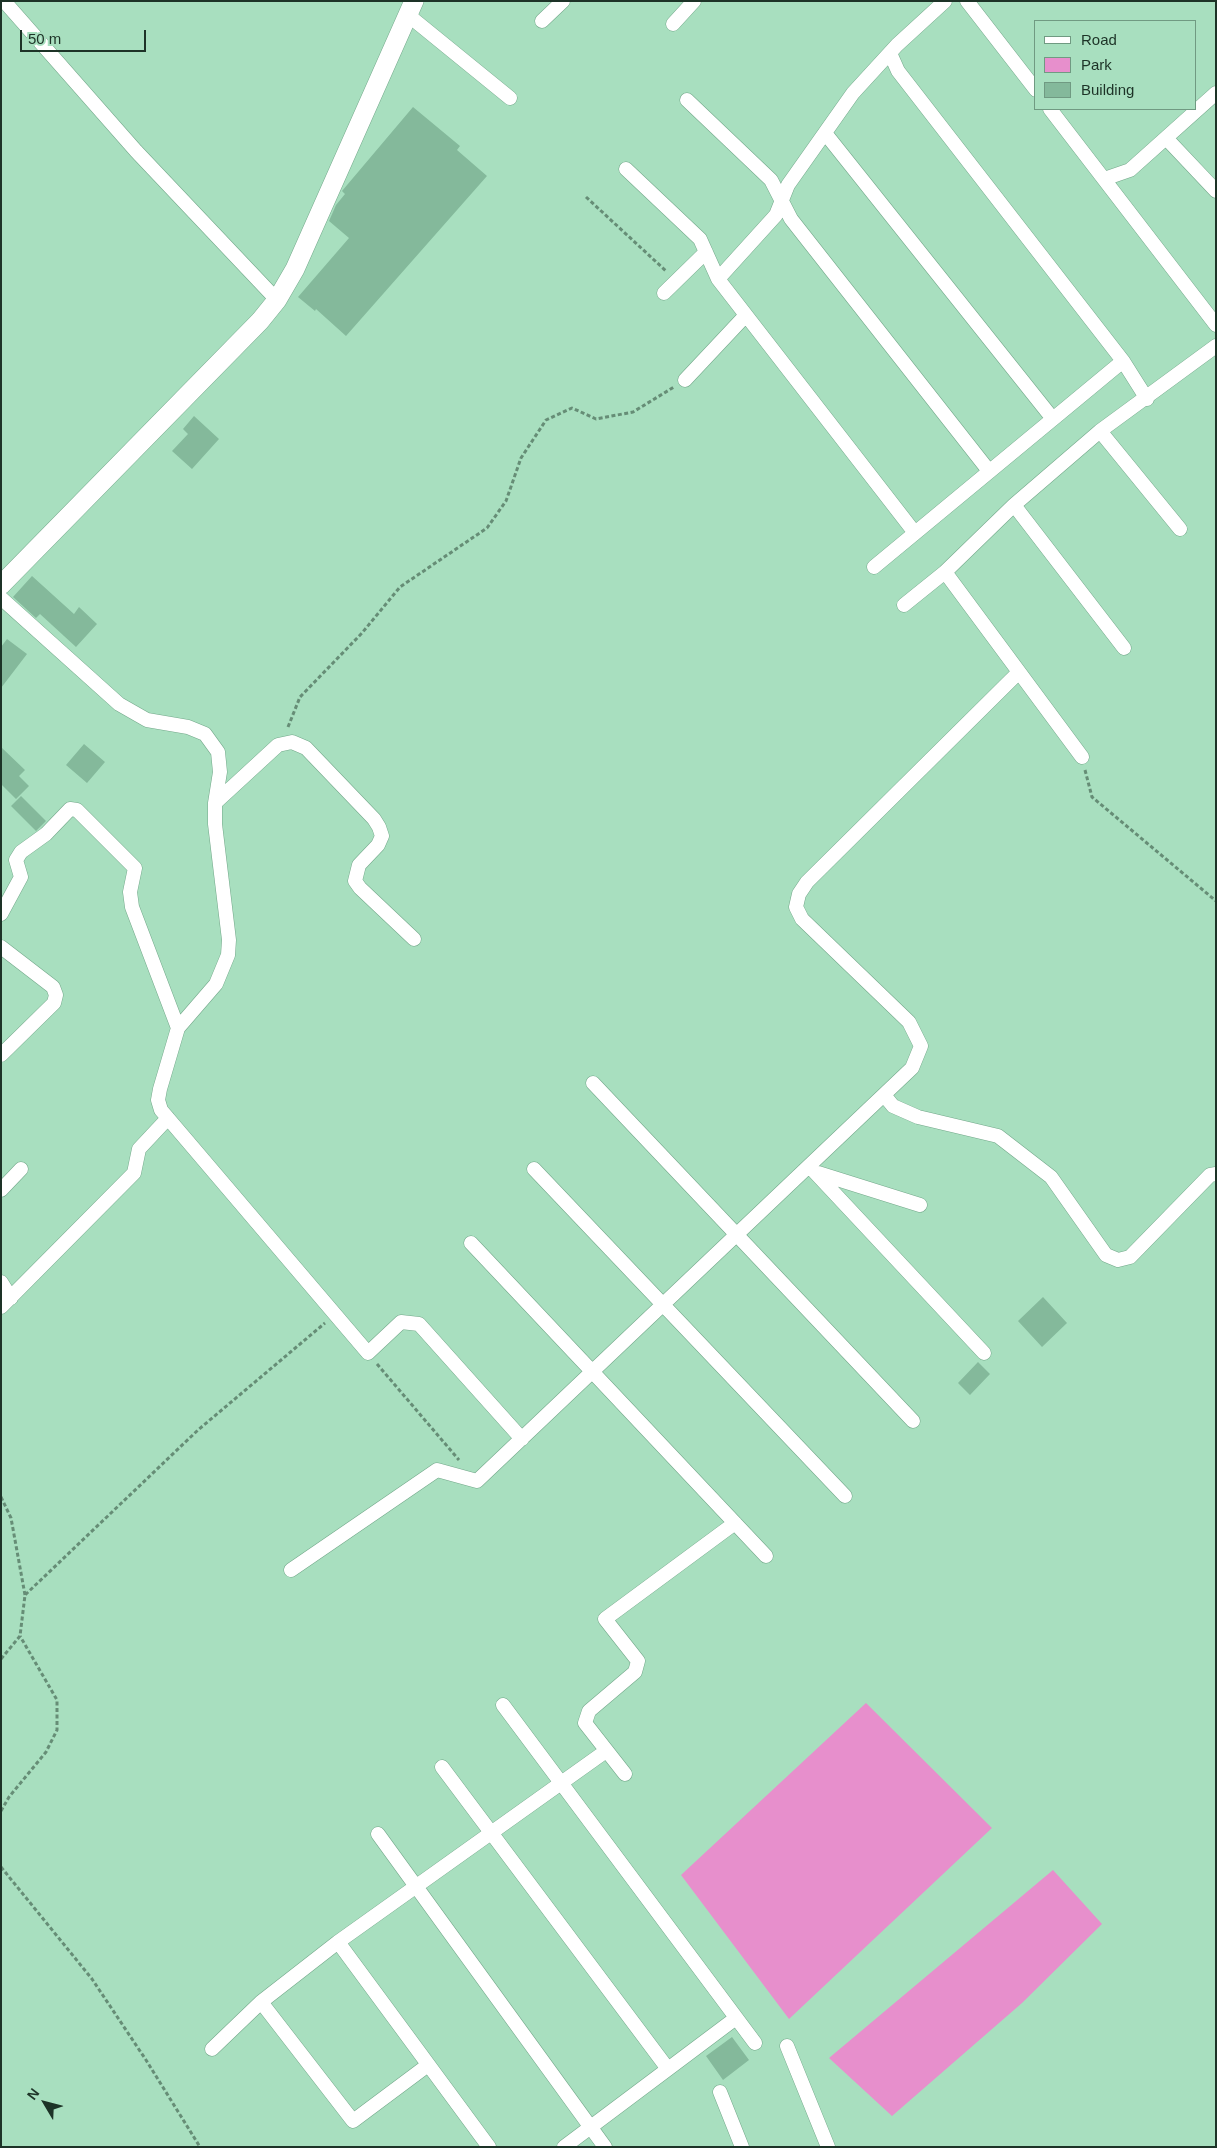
<!DOCTYPE html>
<style>
body{margin:0}
#map{position:relative;width:1217px;height:2148px;overflow:hidden;background:#a8dfbf;font-family:Helvetica,sans-serif}
canvas{display:block}
.frame{position:absolute;inset:0;border:2px solid #1d3327;pointer-events:none}
.legend{position:absolute;left:1034px;top:20px;width:162px;height:90px;box-sizing:border-box;background:#a8dfbf;border:1px solid #709a82;margin:0;padding:6px 9px;list-style:none;font-size:15px;color:#1d3327}
.legend li{display:flex;align-items:center;gap:10px;height:25px}
.legend b{width:25px;border:1px solid #709a82}
.north{position:absolute;left:20px;top:2078px;width:50px;height:50px;-webkit-text-stroke:4px #a8dfbf;paint-order:stroke;rotate:307deg;font-size:14px;font-weight:700;line-height:20px;text-align:center;color:#1d3327}
.north::after{content:'';display:block;margin:auto;width:18px;height:22px;background:#1d3327;clip-path:polygon(50% 0,100% 100%,50% 72%,0 100%)}
.scale{position:absolute;left:20px;top:30px;width:126px;height:22px;box-sizing:border-box;border:2px solid #1d3327;border-top:0;padding-left:6px;font-size:15px;line-height:18px;white-space:nowrap;color:#1d3327;-webkit-text-stroke:4px #a8dfbf;paint-order:stroke}
</style>
<div id="map">
<canvas width="1217" height="2148"></canvas>
<div class="frame"></div>
<ul class="legend">
<li><b style="height:6px;background:#fff"></b>Road</li>
<li><b style="height:14px;background:#e78fcc"></b>Park</li>
<li><b style="height:14px;background:#84b99b"></b>Building</li>
</ul>
<div class="north">N</div>
<div class="scale">50 m</div>
</div>
<script>
const c = document.querySelector('canvas').getContext('2d');
c.lineJoin = 'round';
function fillPath(path, color) {
  c.fillStyle = color;
  c.fill(path, 'evenodd');
}
function shape(rows) {
  const path = new Path2D();
  for (const r of rows) {
    path.moveTo(r[0], r[1]);
    for (let i = 2; i < r.length; i += 2) path.lineTo(r[i], r[i + 1]);
  }
  return path;
}
function strokePath(path, color, width, dash) {
  c.strokeStyle = color;
  c.lineWidth = width;
  c.lineCap = dash ? 'butt' : 'round';
  c.setLineDash(dash || []);
  c.stroke(path);
}
fillPath(shape([
 [866,1703,992,1828,789,2019,681,1875],
 [1053,1870,1102,1924,1022,2003,892,2116,829,2058]
]), '#e78fcc');
fillPath(shape([
 [413,107,460,146,457,150,487,176,346,336,316,309,315,311,298,297,349,238,329,221,336,205,345,194,342,191],
 [194,416,219,439,192,469,172,451,188,434,183,429],
 [32,576,74,614,79,607,97,624,76,647,40,614,36,618,13,597],
 [7,639,27,654,1,688,1,647],
 [84,744,105,762,87,783,66,765],
 [1,747,25,770,19,776,29,786,16,799,1,784],
 [21,796,46,821,36,831,11,806],
 [1043,1297,1067,1323,1042,1347,1018,1321],
 [978,1362,990,1374,970,1395,958,1383],
 [732,2037,749,2060,723,2080,706,2056]
]), '#84b99b');
const street = shape([
 [4,1,136,151,277,300],
 [967,1,1036,90],
 [408,15,510,98],
 [542,21,563,1],
 [673,24,694,1],
 [890,53,898,71,1123,361,1147,399],
 [687,100,771,180,791,219,989,471],
 [1050,109,1216,325],
 [825,133,1053,419],
 [1166,138,1216,191],
 [626,169,700,239,718,279,915,533],
 [1104,179,1130,170,1216,93],
 [718,279,776,215,788,185,853,93,897,45,945,1],
 [664,293,706,252],
 [685,380,746,315],
 [1100,431,1180,529],
 [1014,505,1124,648],
 [874,567,1123,361],
 [945,572,1082,757],
 [1,598,119,704,147,720,188,727,205,734,218,752,220,772,215,803,215,824,229,940,228,955,216,984,178,1028,160,1089,158,1100,161,1110,368,1353,401,1322,419,1324,522,1439],
 [904,605,945,572,1014,505,1100,431,1216,346],
 [215,803,278,745,292,742,306,748,374,819,379,827,382,836,378,845,359,865,355,881,360,888,414,939],
 [1,914,21,877,16,860,21,852,46,834,70,809,77,810,135,868,130,892,132,907,178,1028],
 [1,947,53,987,56,995,54,1003,1,1055],
 [593,1083,913,1421],
 [884,1095,893,1106,918,1117,998,1136,1051,1177,1106,1255,1118,1260,1130,1257,1210,1175,1216,1174],
 [809,1166,984,1353],
 [534,1169,845,1496],
 [818,1173,920,1205],
 [1,1190,21,1169],
 [471,1243,766,1556],
 [1,1282,11,1298],
 [1,1307,134,1173,139,1149,168,1118],
 [291,1570,437,1470,477,1481,912,1068,921,1046,909,1022,802,919,796,907,799,894,807,882,1019,672],
 [503,1705,755,2043],
 [442,1767,668,2069],
 [625,1774,585,1723,589,1711,635,1672,638,1661,605,1619,735,1523],
 [378,1834,605,2147],
 [338,1942,489,2147],
 [261,2002,353,2121,428,2065],
 [787,2046,828,2147],
 [212,2049,261,2002,338,1942,606,1751],
 [720,2092,742,2147],
 [564,2147,736,2018]
]);
const secondary = shape([
 [1,585,260,321,277,300,295,269,414,1]
]);
strokePath(street, '#73a88a', 15);
strokePath(secondary, '#73a88a', 20);
strokePath(shape([
 [586,197,666,271],
 [288,727,300,697,362,633,400,587,487,528,506,501,521,458,546,420,572,408,596,419,633,412,674,387],
 [1085,770,1092,797,1216,901],
 [377,1364,459,1460],
 [1,1497,11,1518,25,1595],
 [1,1659,20,1636,25,1595,198,1430,325,1323],
 [1,1811,9,1797,46,1752,57,1730,57,1700,20,1636],
 [1,1867,92,1979,146,2060,200,2147]
]), '#668d76', 3, [4, 2.5]);
strokePath(street, '#fff', 14);
strokePath(secondary, '#fff', 19);
</script>
